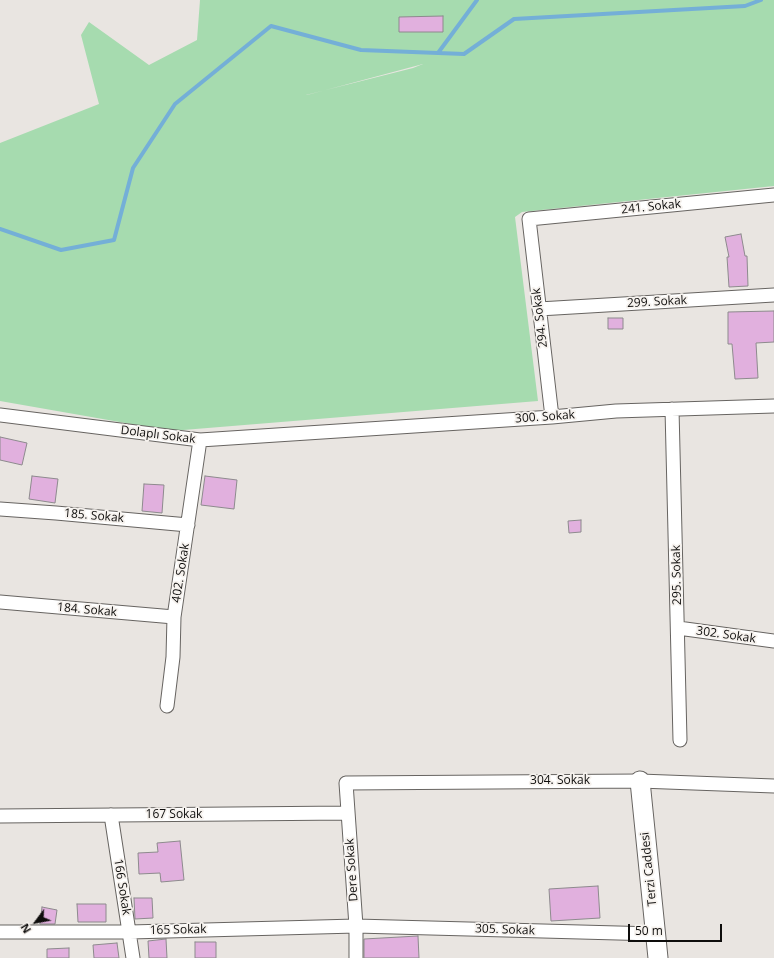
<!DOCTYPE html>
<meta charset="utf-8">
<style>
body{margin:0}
#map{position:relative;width:774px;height:958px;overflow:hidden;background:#e9e5e1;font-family:"Open Sans",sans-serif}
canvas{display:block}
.north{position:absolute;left:16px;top:902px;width:40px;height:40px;-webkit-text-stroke:3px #f6f2ee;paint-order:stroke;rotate:238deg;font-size:11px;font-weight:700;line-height:16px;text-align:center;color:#0e0d0c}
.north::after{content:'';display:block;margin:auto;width:14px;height:18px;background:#0e0d0c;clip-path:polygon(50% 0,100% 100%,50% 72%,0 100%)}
.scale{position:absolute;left:628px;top:924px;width:94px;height:18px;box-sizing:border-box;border:2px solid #0e0d0c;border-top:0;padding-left:5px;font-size:12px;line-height:14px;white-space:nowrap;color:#0e0d0c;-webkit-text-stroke:3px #f6f2ee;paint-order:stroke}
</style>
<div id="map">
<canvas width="774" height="958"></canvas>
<div class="north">N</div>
<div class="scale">50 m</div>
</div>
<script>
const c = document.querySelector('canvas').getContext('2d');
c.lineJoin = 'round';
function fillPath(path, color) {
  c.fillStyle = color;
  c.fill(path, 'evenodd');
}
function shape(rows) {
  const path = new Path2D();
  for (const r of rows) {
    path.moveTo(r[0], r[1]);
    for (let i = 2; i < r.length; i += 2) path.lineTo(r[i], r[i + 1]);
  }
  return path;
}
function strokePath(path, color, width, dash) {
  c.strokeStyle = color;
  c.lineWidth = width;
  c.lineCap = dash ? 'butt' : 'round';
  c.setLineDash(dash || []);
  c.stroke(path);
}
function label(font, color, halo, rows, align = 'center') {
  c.font = font + ' "Open Sans",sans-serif';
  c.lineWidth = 3.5;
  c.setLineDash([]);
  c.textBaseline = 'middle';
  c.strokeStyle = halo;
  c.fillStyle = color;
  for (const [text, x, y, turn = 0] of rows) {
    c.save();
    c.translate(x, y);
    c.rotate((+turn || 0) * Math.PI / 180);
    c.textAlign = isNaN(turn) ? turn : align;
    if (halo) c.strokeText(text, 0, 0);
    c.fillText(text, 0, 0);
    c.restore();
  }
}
fillPath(shape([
 [200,0,774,0,774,186,522,212,515,217,538,401,171,431,0,401,0,143,99,104,81,35,89,22,149,65,197,40],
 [423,64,413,68,306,95,307,95]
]), '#a6dbaf');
strokePath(shape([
 [438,53,477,0],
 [0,229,61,250,114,240,133,168,175,104,271,26,361,50,464,54,514,19,745,6,761,0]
]), '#74afd7', 4);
const building = shape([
 [443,16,443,32,399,32,399,17,443,16],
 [741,234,745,256,747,256,748,286,729,287,727,257,729,257,725,237,741,234],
 [774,311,774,342,756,343,758,378,735,379,732,344,728,344,728,312,774,311],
 [608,318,623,318,623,329,608,329,608,318],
 [0,437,27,443,22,465,0,460,0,437],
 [32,476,58,479,55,503,29,499,32,476],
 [205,476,237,480,234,509,201,505,205,476],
 [144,484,164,485,162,513,142,511,144,484],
 [581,520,581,532,569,533,568,521,581,520],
 [180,841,184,880,161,882,160,873,139,874,138,853,158,852,157,843,180,841],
 [598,886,600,918,551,921,549,889,598,886],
 [134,898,152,898,153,918,135,919,134,898],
 [77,904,106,904,106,922,78,922,77,904],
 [42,907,57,910,55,924,40,924,42,907],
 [418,936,419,958,364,958,364,939,418,936],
 [166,939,167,958,149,958,148,941,166,939],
 [195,942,216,942,216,958,195,958,195,942],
 [117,943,119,958,94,958,93,945,117,943],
 [69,948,69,958,47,958,47,949,69,948]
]);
fillPath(building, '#e1b0de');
strokePath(building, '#8d8a8d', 1);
const street = shape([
 [539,309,774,295],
 [672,409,680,740],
 [0,415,200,440,552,417,616,411,774,406],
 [552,417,529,219,774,195],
 [0,509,56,513,188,525],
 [0,602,174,617],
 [678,628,774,641],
 [167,706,173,657,174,617,200,440],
 [111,815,133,958],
 [0,816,348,813],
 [0,932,130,932,356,926,655,934],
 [356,958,356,926,346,783,640,781,774,786]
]);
const secondary = shape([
 [640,781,658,958]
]);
strokePath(street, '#676461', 15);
strokePath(secondary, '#676461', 21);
strokePath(street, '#fff', 13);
strokePath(secondary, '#fff', 19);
label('12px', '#0e0d0c', '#f6f2ee', [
 ["241. Sokak",651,207,-6],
 ["299. Sokak",657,302,-3],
 ["294. Sokak",540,318,-97],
 ["300. Sokak",545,417,-4],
 ["Dolaplı Sokak",158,435,7],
 ["185. Sokak",94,516,5],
 ["402. Sokak",181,573,-81],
 ["295. Sokak",677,575,-91],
 ["184. Sokak",87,610,5],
 ["302. Sokak",726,635,8],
 ["304. Sokak",560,781],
 ["167 Sokak",174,815],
 ["Terzi Caddesi",649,869,-96],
 ["Dere Sokak",352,870,-94],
 ["166 Sokak",122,887,81],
 ["165 Sokak",178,930,-1],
 ["305. Sokak",505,930,2]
]);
</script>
